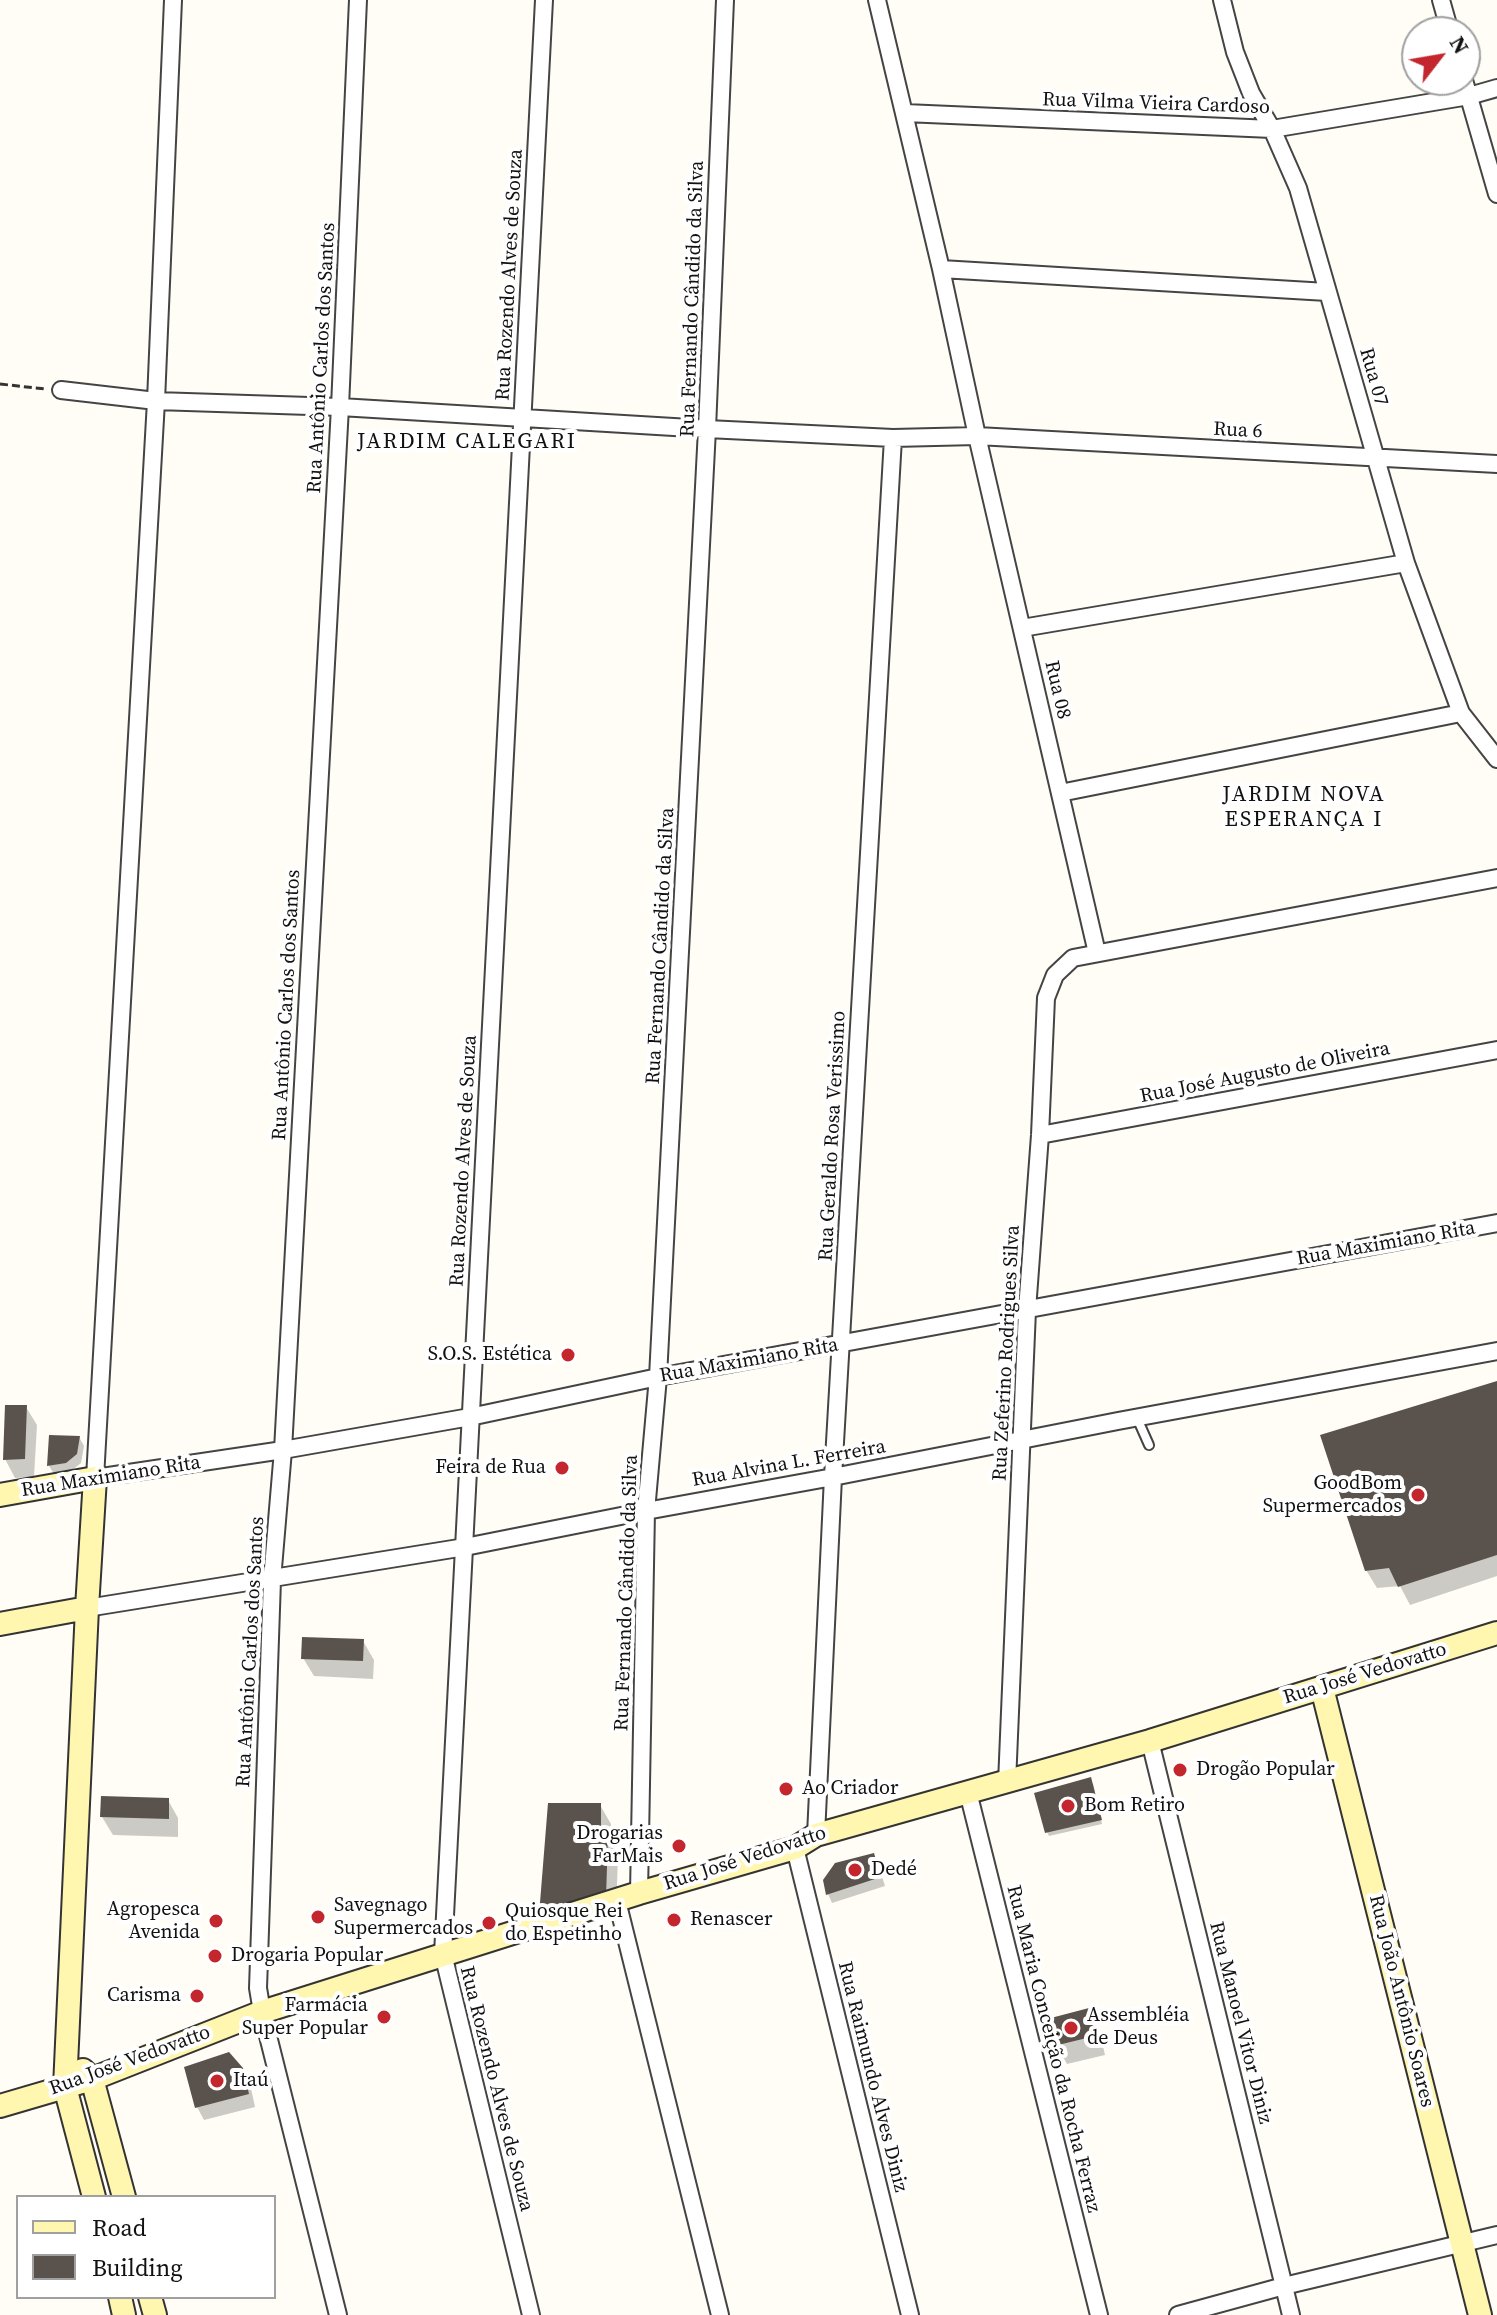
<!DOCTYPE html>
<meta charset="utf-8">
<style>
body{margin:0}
#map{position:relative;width:1497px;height:2315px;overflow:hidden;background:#fffdf5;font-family:"Source Serif 4",serif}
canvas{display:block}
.legend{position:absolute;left:16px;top:2195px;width:260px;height:104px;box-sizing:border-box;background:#fff;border:2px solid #a0a0a0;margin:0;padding:10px 14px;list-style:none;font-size:24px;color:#111}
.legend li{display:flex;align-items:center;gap:16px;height:40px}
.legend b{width:40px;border:2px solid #a0a0a0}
.north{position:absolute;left:1401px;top:16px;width:80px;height:80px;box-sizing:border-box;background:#fff;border:2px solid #a0a0a0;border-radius:50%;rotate:59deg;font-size:22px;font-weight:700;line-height:32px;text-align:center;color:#111}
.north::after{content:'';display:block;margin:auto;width:28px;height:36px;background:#c4262e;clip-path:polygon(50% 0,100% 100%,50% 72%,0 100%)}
</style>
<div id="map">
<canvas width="1497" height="2315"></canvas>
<ul class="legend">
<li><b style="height:10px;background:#fff6b0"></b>Road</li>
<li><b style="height:22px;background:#5a524d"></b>Building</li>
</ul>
<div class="north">N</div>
</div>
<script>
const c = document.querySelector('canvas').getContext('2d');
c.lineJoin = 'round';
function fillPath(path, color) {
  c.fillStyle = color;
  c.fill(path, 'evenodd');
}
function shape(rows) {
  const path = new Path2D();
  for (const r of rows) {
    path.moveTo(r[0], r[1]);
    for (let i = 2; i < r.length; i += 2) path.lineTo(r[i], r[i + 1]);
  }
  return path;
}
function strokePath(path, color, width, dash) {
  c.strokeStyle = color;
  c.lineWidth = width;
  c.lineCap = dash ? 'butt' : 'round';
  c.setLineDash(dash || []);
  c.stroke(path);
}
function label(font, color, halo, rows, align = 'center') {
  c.font = font + ' "Source Serif 4",serif';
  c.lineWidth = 8;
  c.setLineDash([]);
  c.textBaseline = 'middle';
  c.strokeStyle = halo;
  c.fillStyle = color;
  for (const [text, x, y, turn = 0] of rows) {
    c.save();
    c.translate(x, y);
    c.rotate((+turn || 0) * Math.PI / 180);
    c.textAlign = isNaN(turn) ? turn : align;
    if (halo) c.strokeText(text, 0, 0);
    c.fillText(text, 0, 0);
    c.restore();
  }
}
fillPath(shape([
 [1497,1382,1497,1576,1410,1605,1400,1586,1377,1588,1366,1570],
 [26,1407,37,1425,34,1477,15,1478,5,1459],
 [51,1437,79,1437,84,1446,81,1463,71,1471,54,1474,49,1466],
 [363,1641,374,1660,373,1679,314,1676,303,1658],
 [1093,1783,1102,1824,1049,1836,1047,1832],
 [168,1800,178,1818,178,1837,113,1835,102,1817],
 [600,1805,611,1824,610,1843,618,1855,616,1916,552,1932,541,1914],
 [873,1855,878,1864,885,1886,832,1903,828,1894],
 [1088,2011,1099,2029,1105,2055,1067,2064,1056,2045],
 [242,2069,250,2084,255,2107,204,2120,197,2107]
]), '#0003');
fillPath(shape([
 [1497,1381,1497,1555,1398,1587,1389,1568,1365,1571,1320,1435],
 [5,1405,27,1405,25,1459,3,1460],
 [49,1435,80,1436,77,1454,66,1463,47,1466],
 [302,1637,364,1639,363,1661,301,1659],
 [1091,1777,1102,1820,1045,1833,1034,1793],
 [101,1796,169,1798,169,1819,100,1817],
 [548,1803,601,1803,601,1837,608,1835,606,1898,539,1915],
 [874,1853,881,1877,826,1895,823,1880,835,1863],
 [1089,2008,1095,2036,1054,2046,1047,2019],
 [229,2052,243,2068,249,2094,195,2108,184,2067]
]), '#5a524d');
const lane = shape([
 [1137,1418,1149,1445]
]);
const street = shape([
 [173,0,156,401,95,1478,283,1450,470,1417,658,1377,1497,1223],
 [877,0,941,269,977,436,1097,953],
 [1222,0,1235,52,1251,93,1272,129,1298,188,1406,563,1461,713,1497,759],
 [1441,0,1450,32],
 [1464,80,1497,194],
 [905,113,1272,129,1469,96,1497,88],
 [941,269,1327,292],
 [61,390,156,401,340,407,707,429,893,438,977,436,1497,464],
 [1022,628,1406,563],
 [1060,793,1461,713],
 [1040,1135,1497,1050],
 [87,1608,465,1547,646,1511,833,1477,1118,1421,1497,1351],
 [1150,1741,1291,2315],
 [1007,1783,1027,1310,1040,1135,1046,998,1055,975,1073,958,1497,878],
 [968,1792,1099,2315],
 [816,1835,833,1477,893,438],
 [795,1848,910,2315],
 [639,1893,646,1511,658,1377,707,429,725,0],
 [617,1901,720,2315],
 [338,2315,262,2012,258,1988,272,1580,283,1450,340,407,358,0],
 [531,2315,443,1954,544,0],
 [1178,2315,1284,2286,1497,2235]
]);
const secondary = shape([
 [0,1495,95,1478,87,1608,65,2087,94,2197],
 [0,1624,87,1608],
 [1322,1688,1480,2315],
 [83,2070,92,2079,124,2197],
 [0,2106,92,2079,262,2012,639,1893,795,1848,816,1835,1150,1741,1497,1633],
 [120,2297,124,2315],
 [150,2297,155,2315]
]);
strokePath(lane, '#444', 12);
strokePath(street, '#444', 20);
strokePath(secondary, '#333', 26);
strokePath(shape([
 [0,384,45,389]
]), '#333', 3, [8, 4]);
strokePath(lane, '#fff', 8);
strokePath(street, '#fff', 16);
strokePath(secondary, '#fff6b0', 22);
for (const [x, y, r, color] of [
 [568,1355,8,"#c4262e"],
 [562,1468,8,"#c4262e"],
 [1418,1495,8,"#c4262e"],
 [1180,1770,8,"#c4262e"],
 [786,1789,8,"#c4262e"],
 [1068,1806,8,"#c4262e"],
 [679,1846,8,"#c4262e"],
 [855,1870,8,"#c4262e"],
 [318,1917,8,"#c4262e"],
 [674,1920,8,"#c4262e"],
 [216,1921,8,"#c4262e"],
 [489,1923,8,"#c4262e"],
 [215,1956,8,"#c4262e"],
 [197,1996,8,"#c4262e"],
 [384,2017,8,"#c4262e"],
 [1071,2028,8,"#c4262e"],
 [217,2081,8,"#c4262e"]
]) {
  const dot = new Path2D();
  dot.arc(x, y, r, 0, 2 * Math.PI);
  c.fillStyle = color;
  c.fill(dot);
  strokePath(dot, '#fff', 3);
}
label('20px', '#111', '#fff', [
 ["Rua Vilma Vieira Cardoso",1156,104,2],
 ["Rua Rozendo Alves de Souza",510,275,-87],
 ["Rua Fernando Cândido da Silva",693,299,-88],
 ["Rua Antônio Carlos dos Santos",322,358,-87],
 ["Rua 07",1373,377,74],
 ["Rua 6",1238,431,3],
 ["Rua 08",1057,690,77],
 ["Rua Fernando Cândido da Silva",661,946,-87],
 ["Rua Antônio Carlos dos Santos",287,1005,-87],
 ["Rua José Augusto de Oliveira",1265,1073,-11],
 ["Rua Geraldo Rosa Verissimo",833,1136,-87],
 ["Rua Rozendo Alves de Souza",464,1161,-87],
 ["Rua Maximiano Rita",1386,1244,-10],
 ["Rua Zeferino Rodrigues Silva",1007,1353,-87],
 ["Rua Maximiano Rita",749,1361,-10],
 ["Rua Alvina L. Ferreira",789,1464,-10],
 ["Rua Maximiano Rita",111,1477,-9],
 ["Rua Fernando Cândido da Silva",627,1593,-88],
 ["Rua Antônio Carlos dos Santos",251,1652,-87],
 ["Rua José Vedovatto",1365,1674,-17],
 ["Rua José Vedovatto",745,1859,-18],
 ["Rua João Antônio Soares",1401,2001,76],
 ["Rua Manoel Vitor Diniz",1240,2023,76],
 ["Rua Maria Conceição da Rocha Ferraz",1053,2049,76],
 ["Rua José Vedovatto",130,2061,-20],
 ["Rua Raimundo Alves Diniz",872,2077,76],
 ["Rua Rozendo Alves de Souza",496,2089,76]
]);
label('20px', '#111', '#fff', [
 ["S.O.S. Estética",552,1355,"right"],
 ["Feira de Rua",546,1468,"right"],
 ["GoodBom",1402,1484,"right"],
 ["Supermercados",1402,1507,"right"],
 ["Drogão Popular",1196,1770],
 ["Ao Criador",802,1789],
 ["Bom Retiro",1084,1806],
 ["Drogarias",663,1834,"right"],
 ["FarMais",663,1857,"right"],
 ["Dedé",871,1870],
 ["Savegnago",334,1906],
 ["Supermercados",334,1929],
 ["Agropesca",200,1910,"right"],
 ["Avenida",200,1933,"right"],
 ["Quiosque Rei",505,1912],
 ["do Espetinho",505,1935],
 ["Renascer",690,1920],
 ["Drogaria Popular",231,1956],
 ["Carisma",181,1996,"right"],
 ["Farmácia",368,2006,"right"],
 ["Super Popular",368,2029,"right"],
 ["Assembléia",1087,2016],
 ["de Deus",1087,2039],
 ["Itaú",233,2081]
], 'left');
c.letterSpacing = '2px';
label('22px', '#111', '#fff', [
 ["JARDIM CALEGARI",467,442],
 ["JARDIM NOVA",1304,795],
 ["ESPERANÇA I",1304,820]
]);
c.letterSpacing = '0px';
</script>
